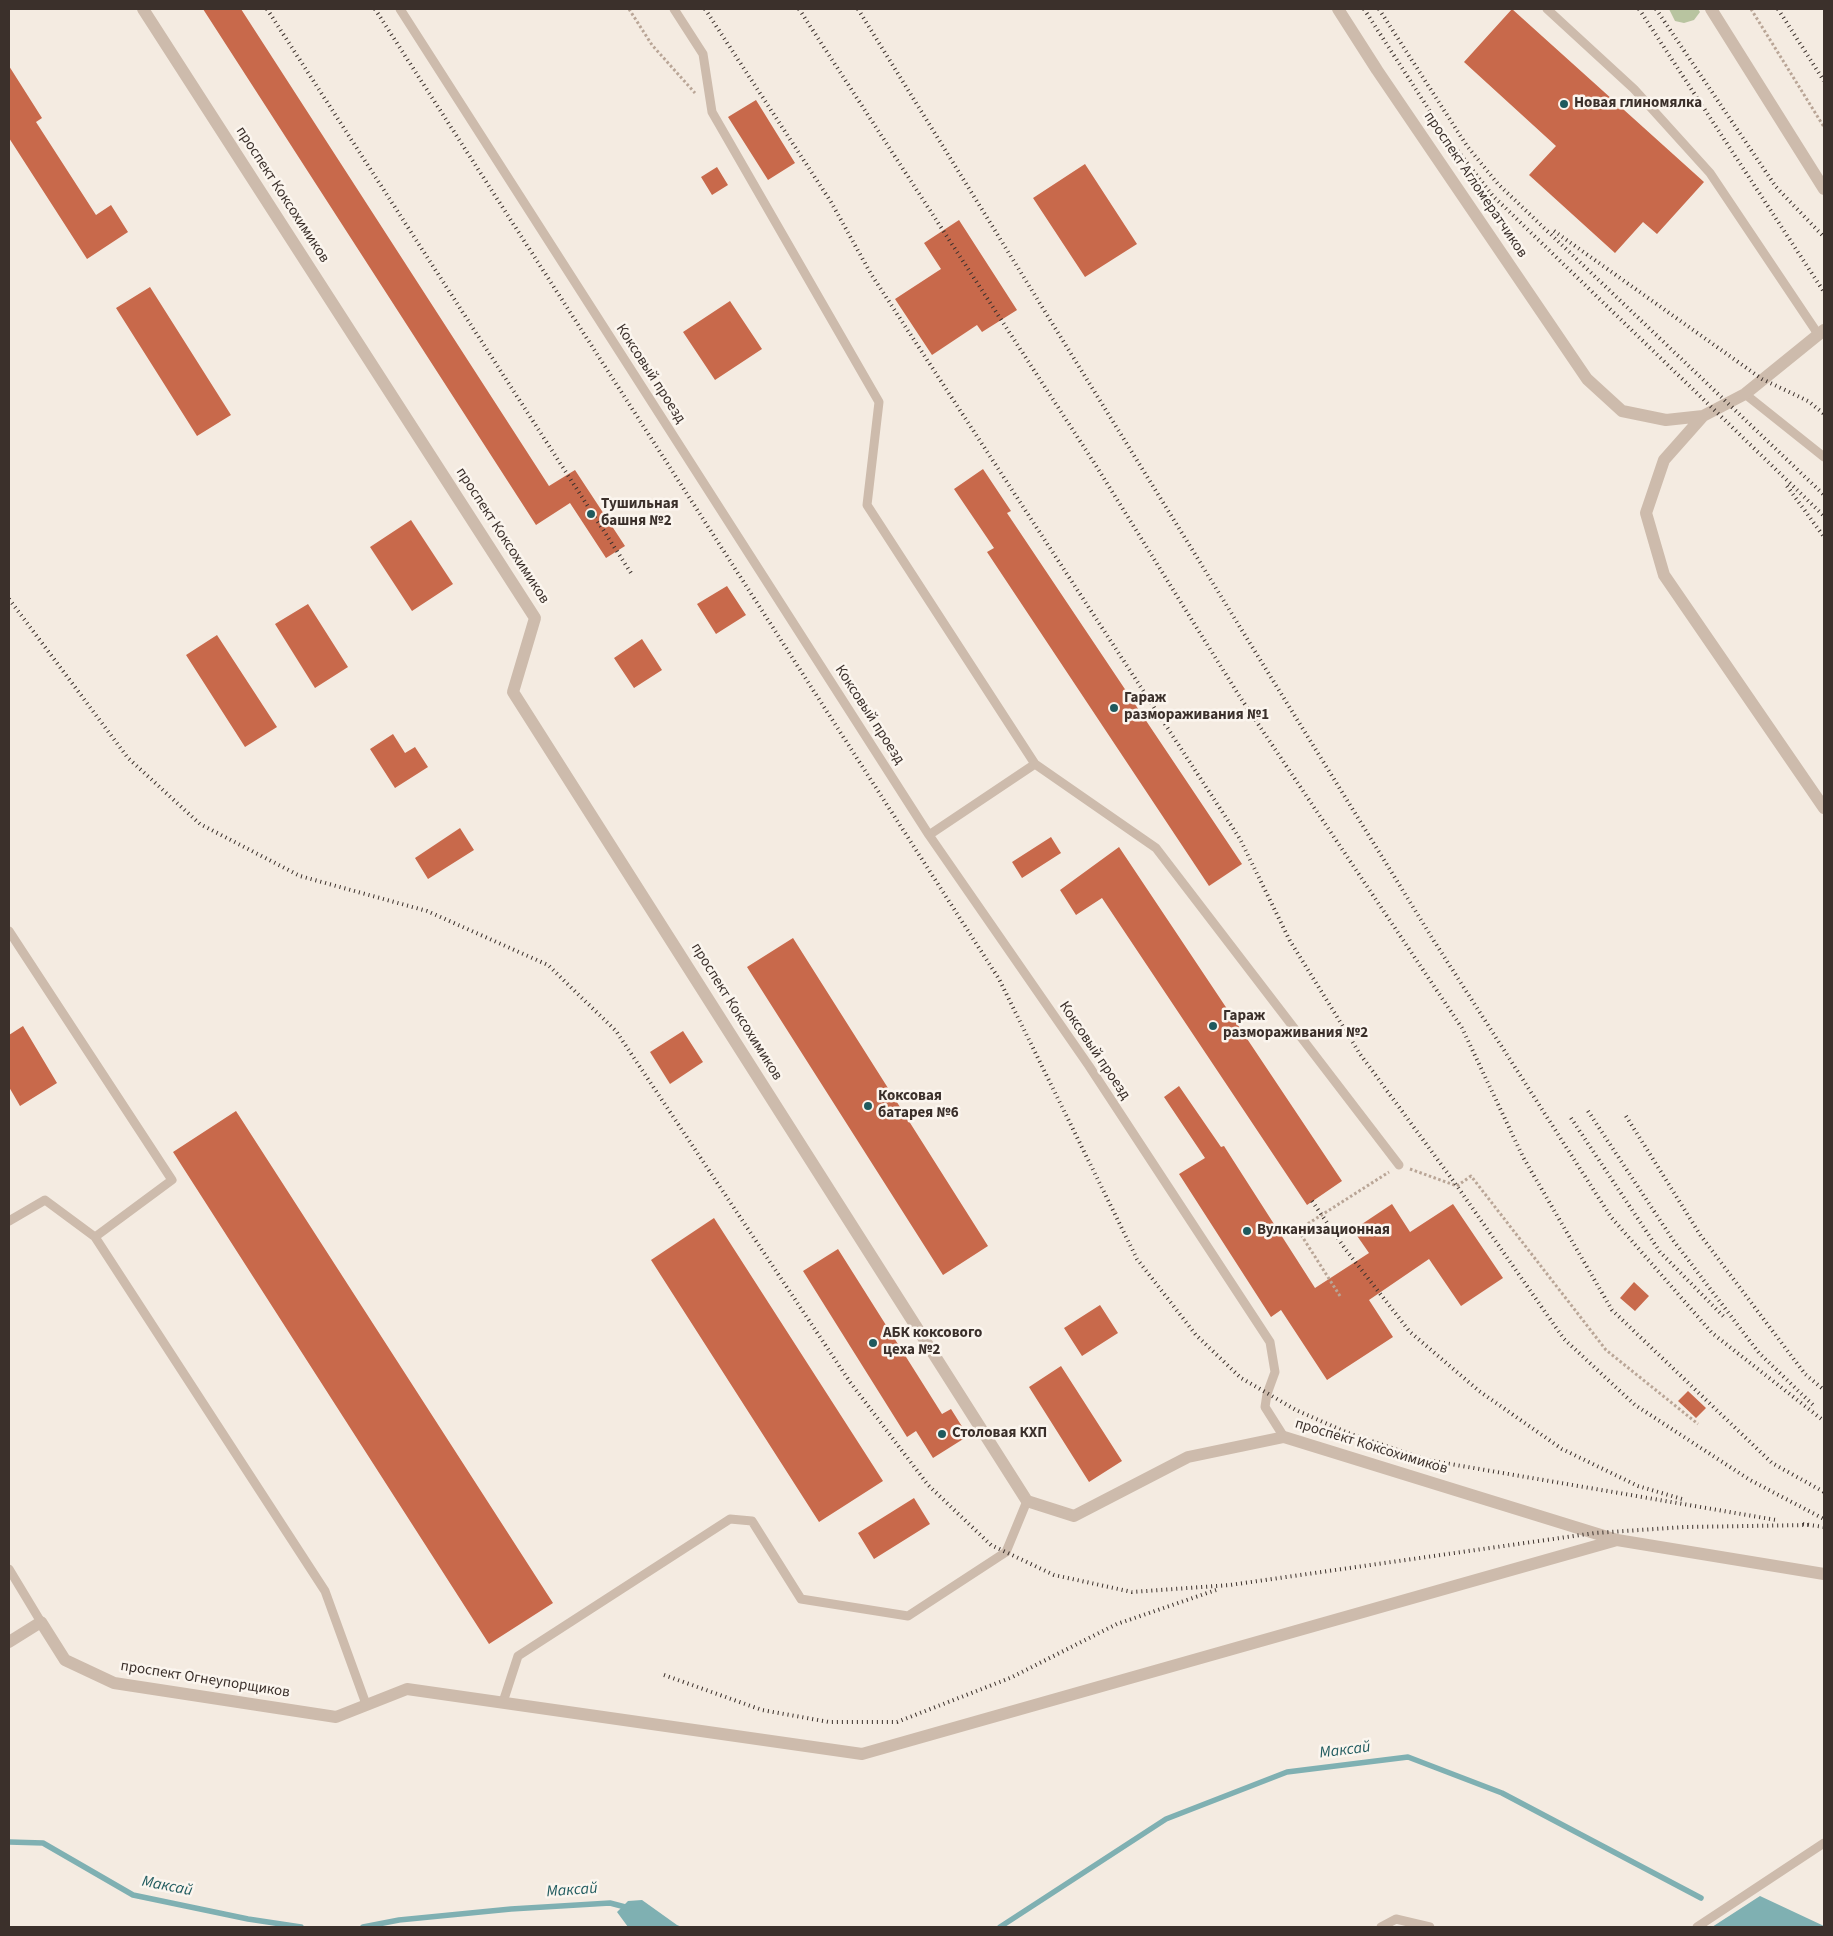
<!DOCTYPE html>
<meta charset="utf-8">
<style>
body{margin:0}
#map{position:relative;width:1833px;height:1936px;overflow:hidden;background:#f4ebe1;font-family:"Source Sans 3",sans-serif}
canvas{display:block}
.frame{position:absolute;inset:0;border:10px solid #3b302b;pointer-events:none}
</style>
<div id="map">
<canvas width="1833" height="1936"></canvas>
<div class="frame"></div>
</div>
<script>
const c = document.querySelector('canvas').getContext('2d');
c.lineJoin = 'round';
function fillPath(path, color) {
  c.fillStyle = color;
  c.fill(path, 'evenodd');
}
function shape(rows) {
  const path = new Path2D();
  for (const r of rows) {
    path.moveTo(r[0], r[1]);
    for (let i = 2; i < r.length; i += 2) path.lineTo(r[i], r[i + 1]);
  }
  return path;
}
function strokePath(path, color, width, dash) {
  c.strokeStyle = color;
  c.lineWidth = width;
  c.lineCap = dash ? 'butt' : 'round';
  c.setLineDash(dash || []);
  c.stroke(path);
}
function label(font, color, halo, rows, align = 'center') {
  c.font = font + ' "Source Sans 3",sans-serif';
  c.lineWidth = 5;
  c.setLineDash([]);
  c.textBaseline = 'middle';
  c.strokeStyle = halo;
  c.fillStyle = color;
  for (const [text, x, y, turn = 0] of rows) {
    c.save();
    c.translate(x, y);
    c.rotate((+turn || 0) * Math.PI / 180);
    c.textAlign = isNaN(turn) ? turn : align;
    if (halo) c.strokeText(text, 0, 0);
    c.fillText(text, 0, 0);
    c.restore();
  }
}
fillPath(shape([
 [1669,9,1698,9,1700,12,1694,20,1684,23,1675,21]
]), '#b8c4a0');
fillPath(shape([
 [1760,1896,1824,1926,1824,1927,1712,1927],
 [642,1900,677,1925,682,1927,628,1927,617,1912,628,1901]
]), '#7fb0b2');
strokePath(shape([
 [9,1842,43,1843,133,1895,248,1919,301,1927],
 [363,1927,399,1920,511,1909,610,1903,629,1908],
 [1000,1927,1166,1819,1287,1772,1408,1757,1502,1793,1701,1898]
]), '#7fb0b2', 5.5);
fillPath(shape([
 [203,9,241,9,549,486,575,470,625,546,606,558,570,503,536,525],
 [1512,9,1704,182,1657,234,1643,222,1615,253,1529,175,1556,146,1464,62],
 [9,66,42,118,36,122,96,215,111,205,128,232,87,259,9,138],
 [756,100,795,163,768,180,728,117],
 [1085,164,1137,244,1085,277,1033,198],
 [717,167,728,185,712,195,701,177],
 [959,220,1017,310,982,332,977,325,932,355,895,299,941,269,924,243],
 [150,287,231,415,197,436,116,308],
 [730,301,762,349,715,380,683,332],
 [983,469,1011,511,1007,513,1242,864,1209,886,987,552,994,548,954,489],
 [411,520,453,584,412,611,370,547],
 [727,586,746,615,716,634,697,604],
 [308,604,348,667,315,688,275,624],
 [217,635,277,727,245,747,186,655],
 [642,639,662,670,634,688,614,658],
 [393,734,405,753,415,747,428,767,395,788,370,749],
 [460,828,474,850,428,879,415,858],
 [1051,837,1061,853,1022,878,1012,862],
 [1119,847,1342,1181,1307,1205,1102,898,1076,915,1060,890],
 [793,938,988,1246,943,1275,747,967],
 [23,1026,57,1083,20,1106,9,1087,9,1035],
 [683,1031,703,1062,670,1084,650,1052],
 [1179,1086,1221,1147,1224,1146,1315,1288,1369,1253,1353,1230,1392,1204,1410,1232,1453,1204,1503,1278,1461,1306,1429,1259,1369,1300,1393,1337,1327,1380,1281,1310,1271,1317,1179,1174,1205,1158,1164,1097],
 [236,1111,553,1603,489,1644,173,1152],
 [714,1218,883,1481,819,1522,651,1260],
 [838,1249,942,1414,951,1409,968,1436,933,1458,916,1431,907,1437,803,1271],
 [1634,1282,1649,1296,1635,1311,1620,1298],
 [1100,1305,1118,1333,1082,1356,1064,1328],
 [1061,1366,1122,1461,1089,1482,1029,1387],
 [1688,1391,1706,1408,1696,1418,1678,1401],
 [914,1498,930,1524,874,1559,858,1533]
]), '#c8694b');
strokePath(shape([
 [629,9,652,45,695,93],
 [1751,9,1824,127],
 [1410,1169,1457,1186,1471,1176,1606,1350,1698,1424],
 [1340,1296,1298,1230,1389,1172]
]), '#b9a596', 3, [2.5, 2.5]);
strokePath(shape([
 [400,9,929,835,1089,1066,1270,1342,1275,1372,1267,1394,1265,1407,1284,1437],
 [674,9,703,54,712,112,879,402,867,505,1035,764,1156,848,1399,1165],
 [1547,9,1634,89,1710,173,1818,334],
 [1745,394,1824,457],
 [929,835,1035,764],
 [9,931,172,1180,95,1237],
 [9,1221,45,1200,95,1237,325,1591,366,1704],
 [9,1569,41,1622],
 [503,1702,518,1656,730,1519,752,1521,801,1599,908,1616,1006,1552,1027,1501],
 [1381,1927,1396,1919,1430,1927],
 [1697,1927,1824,1843]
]), '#cdbbac', 9);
strokePath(shape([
 [143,9,535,618,513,692,1027,1501,1074,1516,1188,1457,1284,1437,1617,1540],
 [1338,9,1377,70,1587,379,1622,411,1666,420,1703,416,1745,394,1824,330],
 [1711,9,1824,189],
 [1703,416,1664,460,1646,513,1664,575,1824,808],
 [9,1642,41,1622,65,1660,114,1683,336,1717,407,1689,862,1754,1617,1540,1824,1574]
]), '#cdbbac', 12);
strokePath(shape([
 [267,9,631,573],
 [375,9,999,979,1137,1259,1196,1335,1241,1378,1296,1410,1348,1433,1427,1460,1776,1520],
 [705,9,831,202,871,274,1240,839,1290,941,1360,1054,1457,1186,1564,1339,1635,1405,1750,1480,1824,1519],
 [799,9,1093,461,1238,694,1462,1028,1523,1157,1612,1310,1772,1463,1824,1492],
 [858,9,1434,941,1611,1217,1712,1333,1824,1421],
 [1364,9,1446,136,1493,196,1824,516],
 [1379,9,1467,146,1498,184,1824,495],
 [1639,9,1824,292],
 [1656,9,1776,187,1824,237],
 [1778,9,1824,81],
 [1554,231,1762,379,1808,401,1824,414],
 [1787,486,1824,537],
 [9,599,128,758,200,824,300,876,427,911,548,965,616,1031,850,1382,928,1485,991,1545,1054,1575,1132,1592,1230,1585,1595,1533,1685,1527,1808,1525],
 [1588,1111,1673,1240,1759,1353,1813,1405],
 [1626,1116,1701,1236,1805,1374,1824,1390],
 [1571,1118,1660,1252,1726,1319],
 [1312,1201,1346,1250,1410,1332,1479,1391,1562,1449,1638,1486,1682,1499],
 [1803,1524,1824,1527],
 [664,1675,762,1710,829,1722,897,1722,1010,1678,1117,1624,1216,1590]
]), '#3b302b', 4, [1, 4]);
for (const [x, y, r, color] of [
 [1564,104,5,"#1f5a5e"],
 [591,514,5,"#1f5a5e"],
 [1114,708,5,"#1f5a5e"],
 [1213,1026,5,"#1f5a5e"],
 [868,1106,5,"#1f5a5e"],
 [1247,1231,5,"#1f5a5e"],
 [873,1343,5,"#1f5a5e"],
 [942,1434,5,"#1f5a5e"]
]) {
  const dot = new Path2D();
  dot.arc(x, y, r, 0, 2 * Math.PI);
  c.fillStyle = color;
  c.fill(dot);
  strokePath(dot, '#fbf5ee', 2);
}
label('bold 15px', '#3b302b', '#fbf5ee', [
 ["Новая глиномялка",1574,104],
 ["Тушильная",601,505],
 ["башня №2",601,522],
 ["Гараж",1124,699],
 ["размораживания №1",1124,716],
 ["Гараж",1223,1017],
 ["размораживания №2",1223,1034],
 ["Коксовая",878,1097],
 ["батарея №6",878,1114],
 ["Вулканизационная",1257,1231],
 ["АБК коксового",883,1334],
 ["цеха №2",883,1351],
 ["Столовая КХП",952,1434]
], 'left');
label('15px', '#3b302b', '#fbf5ee', [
 ["проспект Агломератчиков",1475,185,56],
 ["проспект Коксохимиков",282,195,57],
 ["Коксовый проезд",650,374,57],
 ["проспект Коксохимиков",502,536,57],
 ["Коксовый проезд",869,715,57],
 ["проспект Коксохимиков",736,1012,58],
 ["Коксовый проезд",1094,1051,56],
 ["проспект Коксохимиков",1371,1447,17],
 ["проспект Огнеупорщиков",205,1680,9]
]);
label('italic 16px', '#1f5a5e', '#fbf5ee', [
 ["Максай",1345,1751,-7],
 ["Максай",167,1887,11],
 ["Максай",572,1891,-4]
]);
</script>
